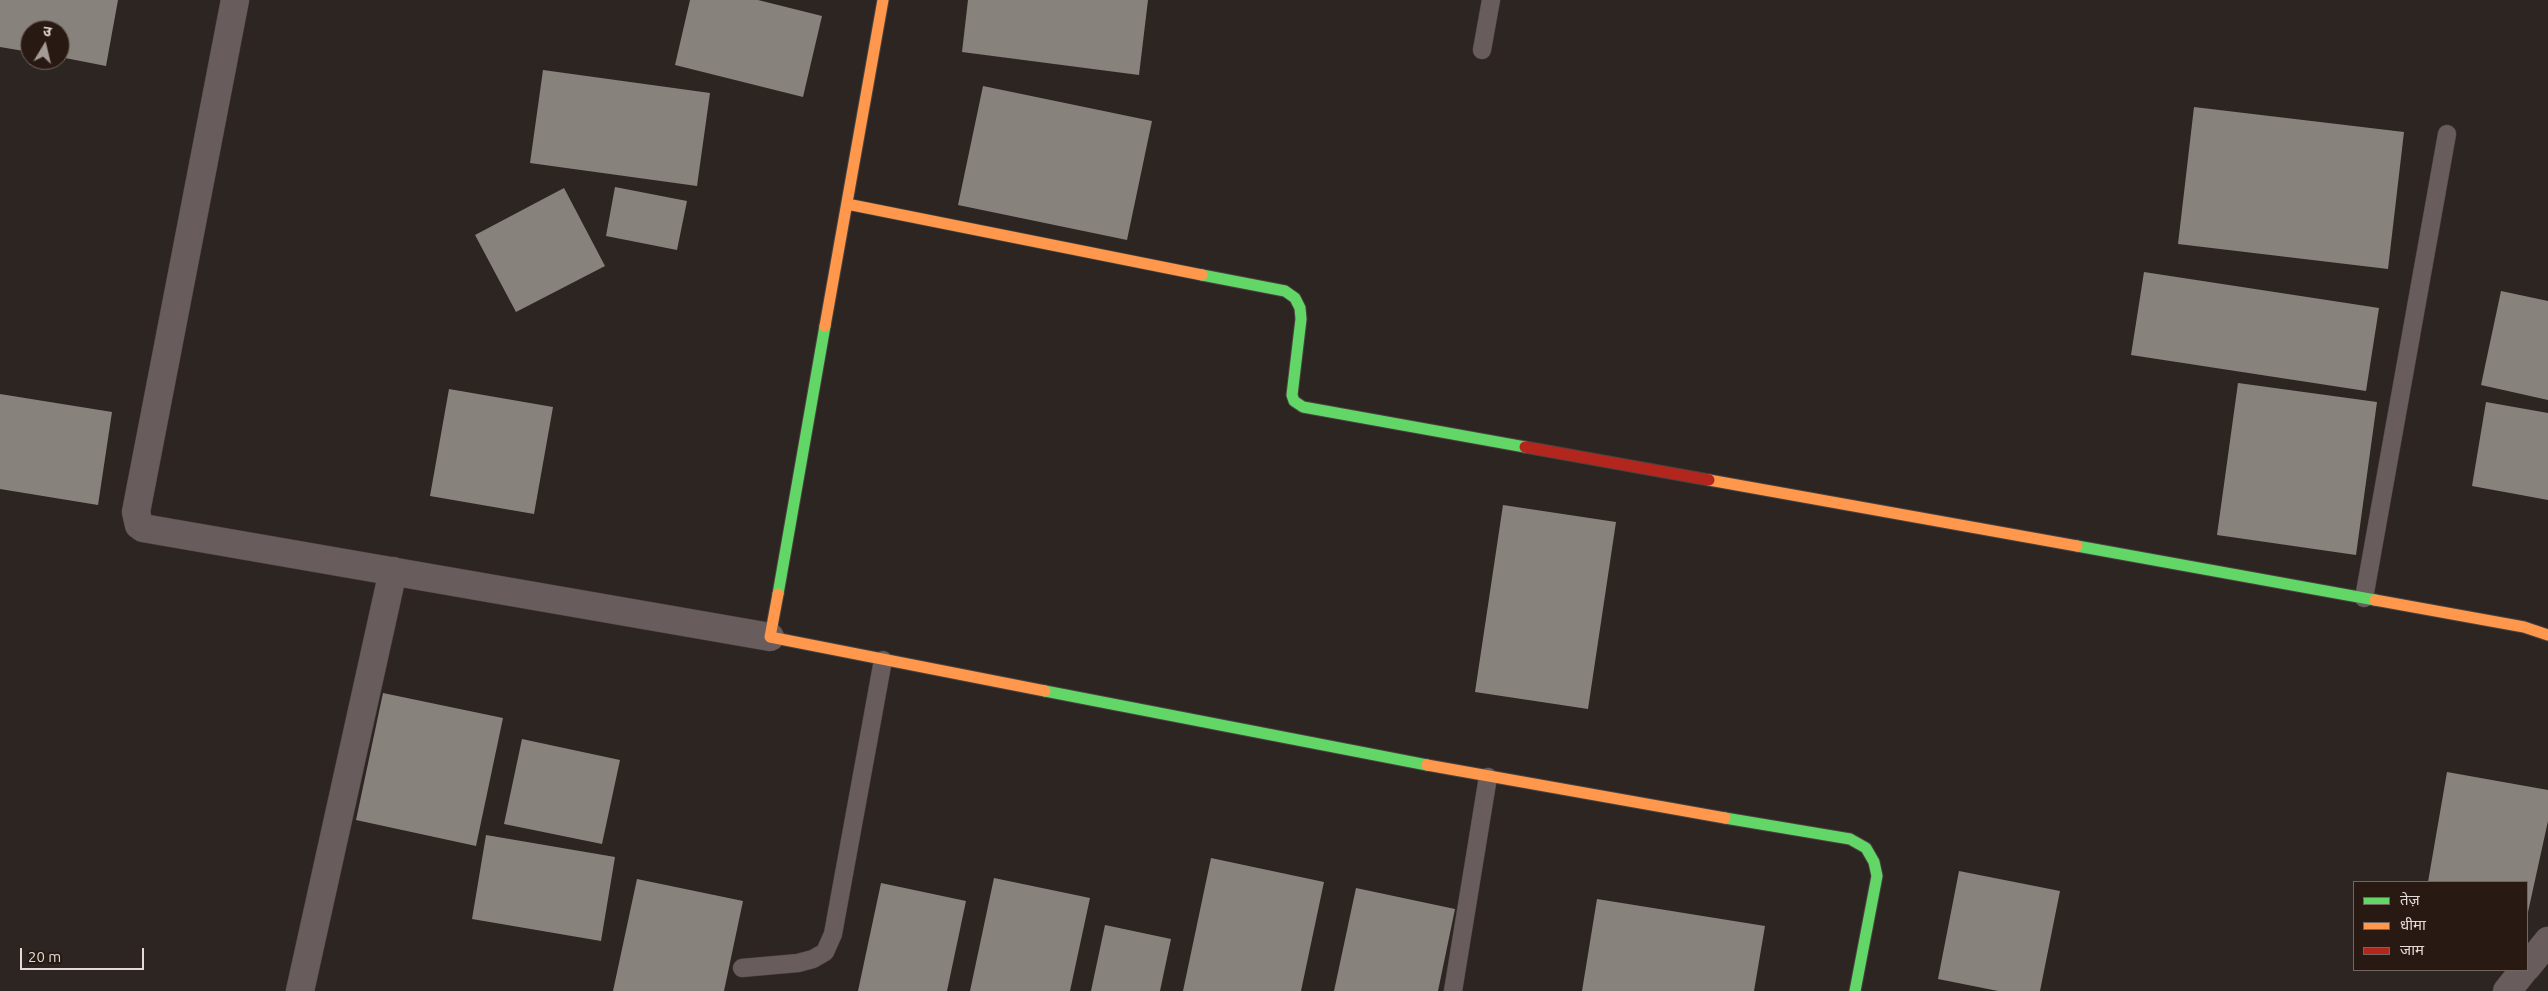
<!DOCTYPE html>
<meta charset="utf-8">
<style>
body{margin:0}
#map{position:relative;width:2548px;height:991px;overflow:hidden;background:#2d2522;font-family:Ubuntu,"Noto Sans Devanagari",sans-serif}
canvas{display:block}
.legend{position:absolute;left:2353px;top:881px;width:175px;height:90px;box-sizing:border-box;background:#281a13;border:1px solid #736661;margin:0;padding:6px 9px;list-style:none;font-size:15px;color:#e4d9d5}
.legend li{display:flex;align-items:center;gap:10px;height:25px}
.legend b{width:25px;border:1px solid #736661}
.north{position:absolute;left:20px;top:20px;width:50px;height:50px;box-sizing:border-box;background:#281a13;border:1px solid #736661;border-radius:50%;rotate:9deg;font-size:14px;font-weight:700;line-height:20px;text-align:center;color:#e4d9d5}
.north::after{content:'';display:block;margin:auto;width:18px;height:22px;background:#a49a96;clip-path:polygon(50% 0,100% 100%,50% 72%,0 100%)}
.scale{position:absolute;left:20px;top:948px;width:124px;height:22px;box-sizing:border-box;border:2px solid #e4d9d5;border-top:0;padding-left:6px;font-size:15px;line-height:18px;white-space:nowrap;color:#e4d9d5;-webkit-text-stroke:4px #281a13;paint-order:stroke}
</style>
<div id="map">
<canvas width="2548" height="991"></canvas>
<ul class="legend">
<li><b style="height:6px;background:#63d668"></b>तेज़</li>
<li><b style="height:6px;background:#ff974d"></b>धीमा</li>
<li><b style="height:6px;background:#b3261e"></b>जाम</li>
</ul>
<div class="north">उ</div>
<div class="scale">20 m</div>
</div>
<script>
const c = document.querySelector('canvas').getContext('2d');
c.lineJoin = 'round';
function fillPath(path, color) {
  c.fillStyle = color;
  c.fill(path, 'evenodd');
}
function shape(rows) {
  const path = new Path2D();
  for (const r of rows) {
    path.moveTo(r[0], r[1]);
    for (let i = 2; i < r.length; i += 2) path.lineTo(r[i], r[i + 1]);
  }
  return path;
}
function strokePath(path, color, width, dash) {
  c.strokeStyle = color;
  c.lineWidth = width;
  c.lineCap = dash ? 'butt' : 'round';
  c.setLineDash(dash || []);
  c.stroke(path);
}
fillPath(shape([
 [0,0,118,0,106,66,60,57,60,30,30,30,30,52,0,47],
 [690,0,758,0,822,16,803,97,675,65],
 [968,0,1148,0,1139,75,962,52],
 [543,70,710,93,697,186,530,163],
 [983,86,1152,121,1127,240,958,205],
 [2194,107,2404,132,2388,269,2178,244],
 [615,187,687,201,677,250,606,236],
 [564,188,605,266,516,312,475,235],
 [2144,272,2379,308,2366,391,2131,355],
 [2501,291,2548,301,2548,400,2481,385],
 [2238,383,2377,402,2356,555,2217,535],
 [449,389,553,407,534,514,430,496],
 [0,394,112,412,98,505,0,489],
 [2486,402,2548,413,2548,500,2472,486],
 [1503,505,1616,522,1588,709,1475,692],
 [383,693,503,718,476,846,356,820],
 [522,739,620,760,602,844,504,824],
 [2447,772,2548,790,2548,821,2528,912,2527,882,2428,882],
 [486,835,615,857,601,941,472,919],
 [1211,858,1324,882,1301,991,1183,991],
 [1959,871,2060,891,2040,991,1998,991,1938,979],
 [994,878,1090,898,1070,991,970,991],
 [637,879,743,901,724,991,613,991],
 [881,883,966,901,947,991,858,991],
 [1356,888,1455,909,1438,991,1334,991],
 [1597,899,1765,926,1754,991,1582,991],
 [1105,925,1171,939,1160,991,1091,991]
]), '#88827d');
const lane = shape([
 [1482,50,1491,0],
 [2364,598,2447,134],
 [742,968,798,963,813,959,825,952,833,934,883,660],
 [1453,991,1488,777]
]);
const street = shape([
 [235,0,136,512,139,525,143,528,770,637],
 [2527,967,2548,941],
 [300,991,393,571],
 [2507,991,2524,970]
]);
const fast = shape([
 [1202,275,1285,291,1295,298,1300,308,1301,319,1292,395,1294,401,1303,407,1525,447],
 [2077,546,2375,600],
 [778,594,825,326],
 [1045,691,1427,765],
 [1725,818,1850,839,1866,848,1874,862,1877,876,1855,991]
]);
const slow = shape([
 [847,204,1202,275],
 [825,326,883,0],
 [1709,480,2077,546],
 [778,594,770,637,1045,691],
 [2375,600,2524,627,2548,635],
 [1427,765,1725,818]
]);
const jam = shape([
 [1525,447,1709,480]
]);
strokePath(lane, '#49433f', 19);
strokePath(street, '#49433f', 29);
strokePath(fast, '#49433f', 13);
strokePath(slow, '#49433f', 13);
strokePath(jam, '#49433f', 13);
strokePath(lane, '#685c5d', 18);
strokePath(street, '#685c5d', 28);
strokePath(fast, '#63d668', 11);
strokePath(slow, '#ff974d', 11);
strokePath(jam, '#b3261e', 11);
</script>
